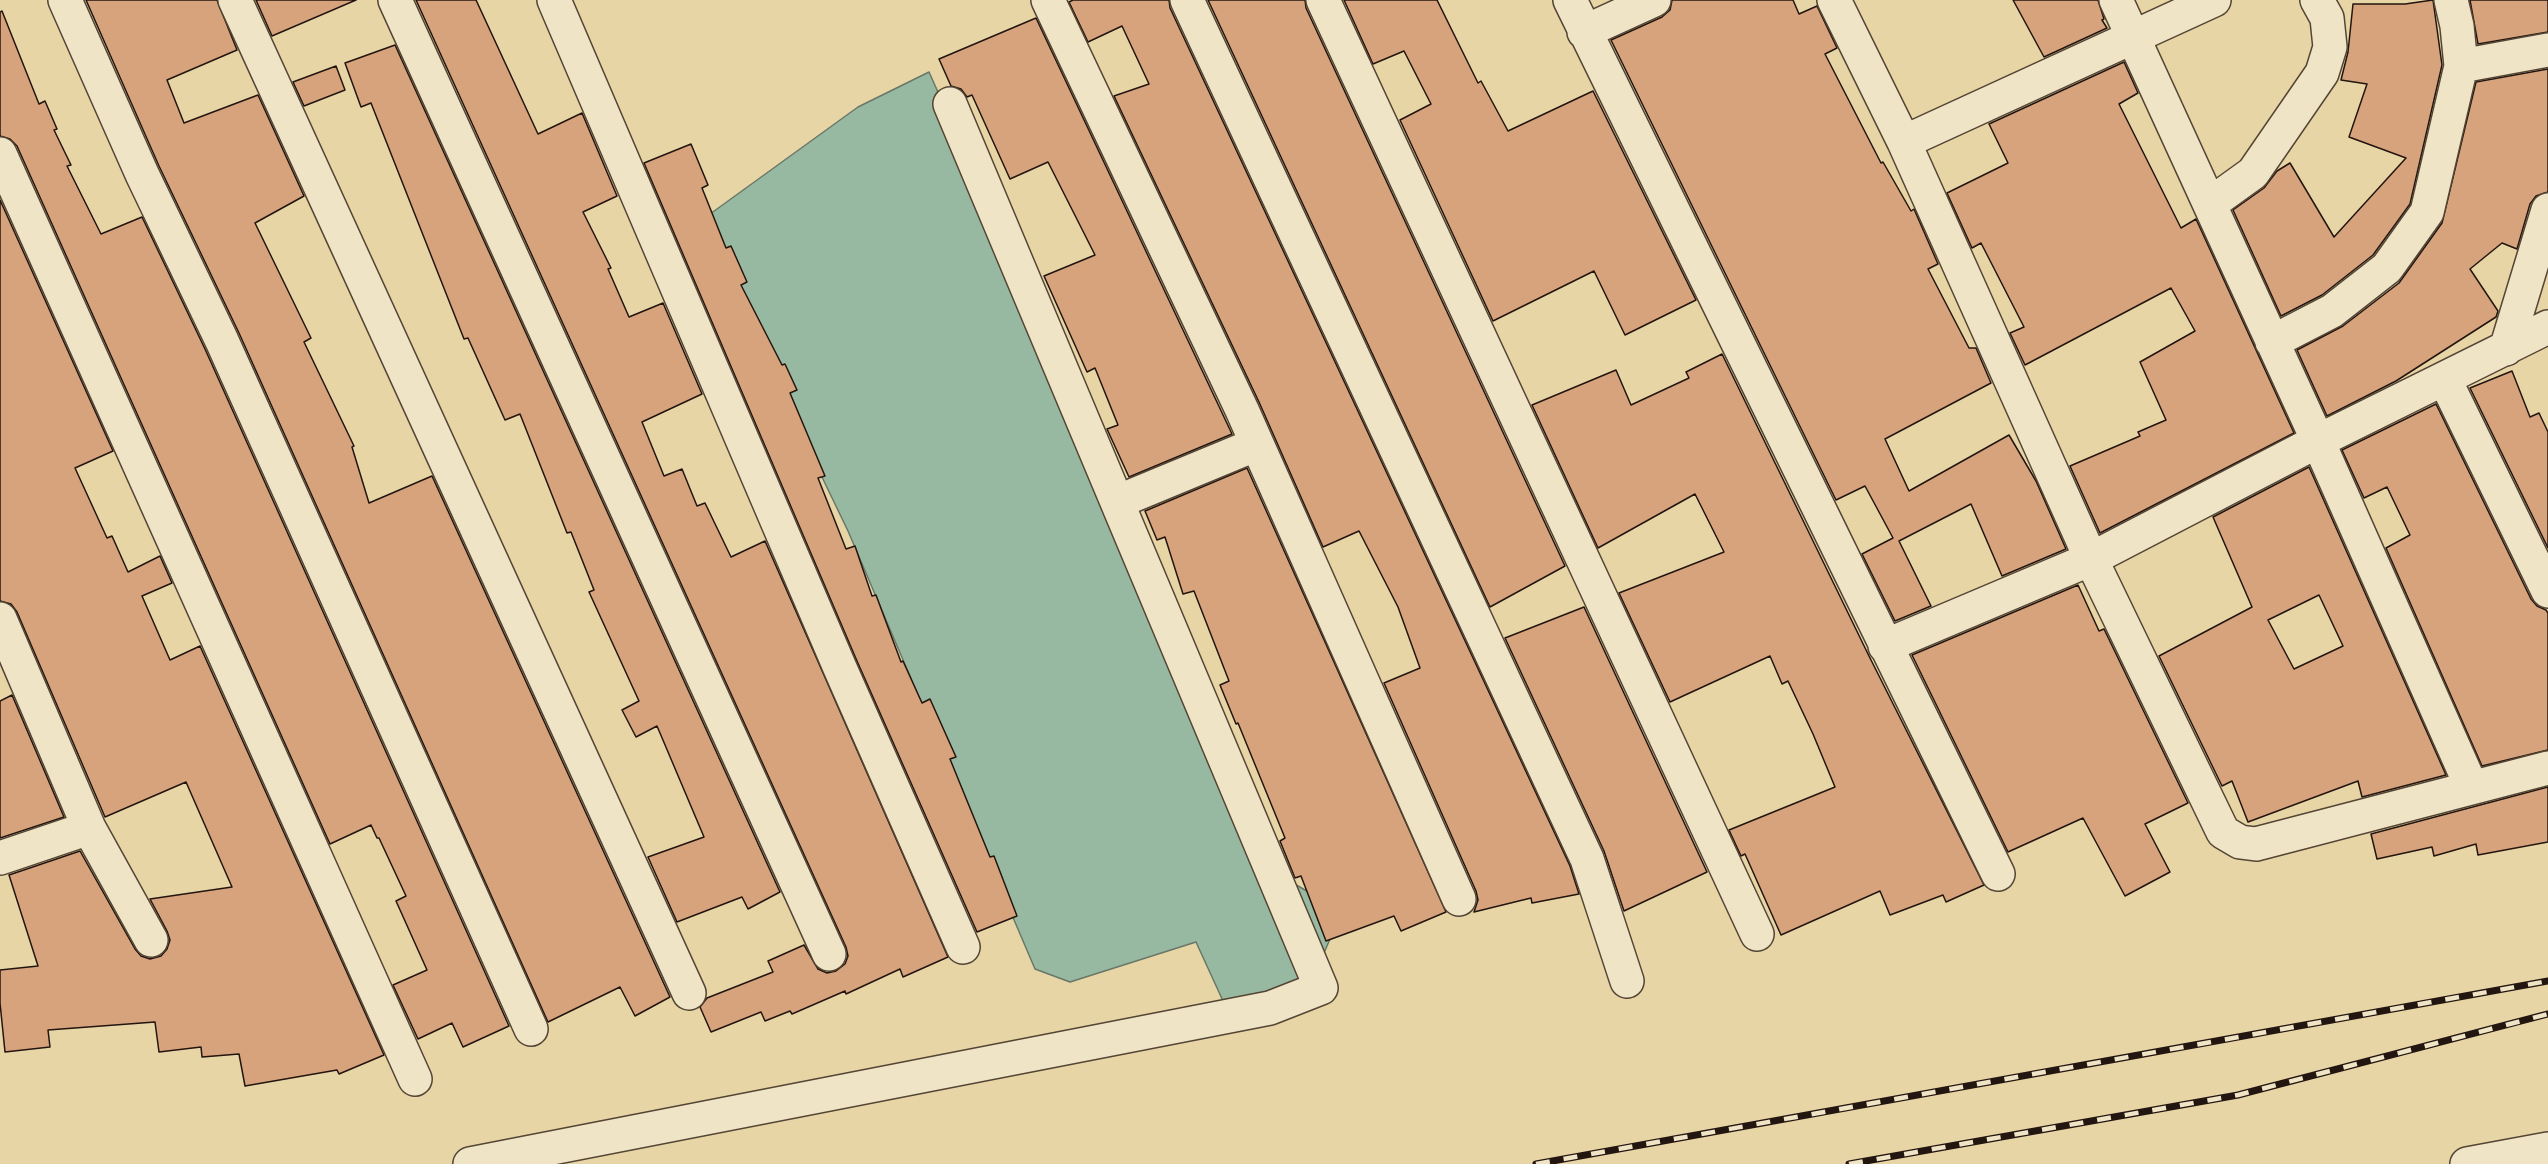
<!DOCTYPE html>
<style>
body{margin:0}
canvas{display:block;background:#e7d5a6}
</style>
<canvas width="2548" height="1164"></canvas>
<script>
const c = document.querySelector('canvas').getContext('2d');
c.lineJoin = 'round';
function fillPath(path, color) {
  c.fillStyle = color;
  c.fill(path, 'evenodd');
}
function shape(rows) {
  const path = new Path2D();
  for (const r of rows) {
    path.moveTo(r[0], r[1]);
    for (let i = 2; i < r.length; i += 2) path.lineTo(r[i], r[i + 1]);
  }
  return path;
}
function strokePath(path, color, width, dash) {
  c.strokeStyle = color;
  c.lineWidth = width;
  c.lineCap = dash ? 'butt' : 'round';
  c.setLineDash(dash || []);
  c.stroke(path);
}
const water = shape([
 [929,72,1291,882,1342,911,1309,988,1223,1001,1196,942,1070,982,1035,969,848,531,699,222,858,107,929,72]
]);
fillPath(water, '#98b9a1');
strokePath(water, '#697767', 1.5);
const building = shape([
 [86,0,217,0,237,50,167,80,184,123,258,95,304,196,255,223,311,338,304,342,354,446,352,447,369,503,432,476,670,997,635,1016,620,987,548,1022,239,333,159,166,86,0],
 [256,0,356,0,272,36,256,0],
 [416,0,476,0,538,134,582,113,617,196,583,212,611,268,608,269,629,317,663,303,702,394,642,422,664,476,682,469,697,506,705,503,731,557,765,541,948,957,903,977,900,969,846,994,845,991,792,1014,790,1011,765,1021,761,1012,711,1032,700,1007,707,998,773,972,768,961,804,945,818,969,827,973,836,971,845,964,848,956,846,947,416,0],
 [1073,0,1169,0,1170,8,1570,866,1579,894,1532,903,1531,898,1474,912,1478,900,1476,891,1384,683,1420,668,1398,607,1359,531,1323,547,1259,402,1114,96,1149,84,1122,26,1088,42,1069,2,1073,0],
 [1208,0,1305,0,1306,8,1565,566,1490,607,1208,0],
 [1344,0,1437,0,1478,83,1481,81,1508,131,1593,91,1696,300,1625,335,1594,271,1493,321,1400,120,1431,104,1404,51,1373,64,1344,0],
 [1672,0,1793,0,1799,14,1817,6,1837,48,1825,54,1881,163,1883,162,1911,211,1914,209,1938,264,1928,269,1969,348,1976,348,1991,383,1885,439,1909,491,2009,435,2036,481,2066,549,2002,576,1971,504,1899,541,1931,606,1895,621,1862,554,1893,538,1865,486,1836,500,1611,40,1662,17,1670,10,1672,0],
 [2013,0,2098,0,2104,19,2102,20,2107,28,2044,57,2013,0],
 [2433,0,2442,65,2410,204,2373,255,2322,295,2281,316,2233,210,2264,188,2277,171,2290,163,2334,237,2406,158,2349,137,2367,84,2341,80,2348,52,2353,4,2405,4,2433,0],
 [2470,0,2548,0,2548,32,2478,44,2470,0],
 [2,11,39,104,45,101,57,129,54,130,71,165,67,166,101,234,142,217,205,349,509,1026,463,1047,452,1023,418,1039,393,985,427,970,396,901,406,896,379,838,377,838,371,825,330,844,17,146,10,139,0,136,0,12,2,11],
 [1036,18,1232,434,1129,477,1107,429,1118,425,1095,368,1087,372,1044,276,1095,255,1048,162,1010,179,972,95,967,97,961,89,951,86,939,59,1036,18],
 [395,45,780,892,748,909,742,897,677,922,648,857,704,837,657,726,636,737,622,710,639,701,589,592,594,590,571,532,567,533,520,414,505,420,468,338,464,339,371,103,361,107,345,63,395,45],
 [2124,62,2138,93,2119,104,2181,228,2196,219,2294,433,2100,533,2070,466,2140,436,2138,432,2166,420,2140,362,2195,331,2171,288,2025,365,2010,333,2024,327,1981,243,1972,248,1947,193,2008,163,1989,124,2124,62],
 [336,66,345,90,304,106,293,82,336,66],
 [2548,69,2548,192,2536,196,2530,204,2517,249,2502,243,2470,269,2498,311,2496,317,2396,381,2327,416,2297,350,2343,326,2399,283,2442,223,2476,82,2548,69],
 [691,144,708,185,702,188,726,248,731,246,747,282,741,285,782,365,785,364,797,390,790,393,825,476,818,478,846,549,855,546,872,596,876,595,901,662,903,661,922,703,930,699,956,757,950,759,990,857,994,856,1017,916,977,932,857,661,644,163,691,144],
 [0,200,113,451,75,468,107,538,112,536,128,572,160,556,172,583,142,596,170,660,200,646,384,1055,339,1074,337,1070,245,1086,239,1054,202,1057,201,1047,159,1052,155,1022,48,1030,50,1047,5,1052,0,1003,0,970,38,966,9,875,80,851,135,949,141,956,150,959,161,956,167,949,170,940,167,931,150,899,232,887,186,782,105,817,17,612,11,604,0,601,0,200],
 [1722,354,1868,654,1984,885,1946,902,1943,895,1890,915,1880,891,1781,935,1745,854,1741,856,1729,830,1835,787,1813,734,1788,681,1782,684,1770,656,1670,702,1619,593,1724,552,1695,494,1598,548,1532,405,1616,370,1631,405,1689,378,1686,372,1722,354],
 [2512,371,2530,417,2539,413,2548,432,2548,548,2470,388,2512,371],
 [2436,404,2531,599,2537,606,2546,610,2548,613,2548,750,2482,766,2386,548,2410,535,2387,487,2364,498,2342,450,2436,404],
 [2309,467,2446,775,2362,797,2358,781,2248,822,2232,781,2222,786,2159,656,2252,607,2213,517,2309,467],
 [2319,595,2343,646,2294,669,2268,620,2319,595],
 [1247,468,1446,912,1401,931,1394,916,1326,941,1301,876,1295,878,1280,841,1285,838,1238,723,1236,724,1220,685,1229,681,1194,591,1183,594,1165,537,1157,540,1145,511,1247,468],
 [2078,585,2099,631,2104,629,2188,803,2145,824,2170,872,2125,896,2083,818,2008,852,1912,655,2078,585],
 [1584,607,1707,872,1624,911,1604,851,1505,638,1584,607],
 [12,695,64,817,0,838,0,701,12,695],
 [2548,787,2548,842,2478,855,2476,844,2434,856,2432,847,2377,859,2371,834,2548,787]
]);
fillPath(building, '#d6a37c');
strokePath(building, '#23150f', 1.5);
const minor = shape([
 [65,0,142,174,222,341,531,1029],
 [235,0,689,993],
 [395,0,829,954],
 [554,0,840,668,963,947],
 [1048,0,1242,410,1459,899],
 [1187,0,1587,859,1627,981],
 [1323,0,1757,934],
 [1570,0,1998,874],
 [1834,0,1904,142,2091,559,2223,832,2240,842,2256,844,2548,768],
 [2116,0,2318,441,2471,786],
 [1584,32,1654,0],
 [2461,66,2548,50],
 [1904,142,2214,0],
 [0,154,415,1079],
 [2210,204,2253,173,2322,73,2330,47,2327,18,2317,0],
 [2272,342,2332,311,2387,268,2427,212,2461,66,2457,26,2451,0],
 [2506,349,2548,210],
 [2445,380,2548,591],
 [1117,502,1257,444],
 [0,619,89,828,151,940],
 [1885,646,2091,559,2318,441,2548,327],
 [0,858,89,828],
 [470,1164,1270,1008,1321,988,950,104],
 [2467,1164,2548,1149]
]);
strokePath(minor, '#544535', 36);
strokePath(minor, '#efe4c5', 33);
const rail = shape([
 [1536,1164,2548,981],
 [1849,1164,2238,1095,2548,1014]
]);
strokePath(rail, '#23150f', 7);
strokePath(rail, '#efe4c5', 4.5, [14]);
</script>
